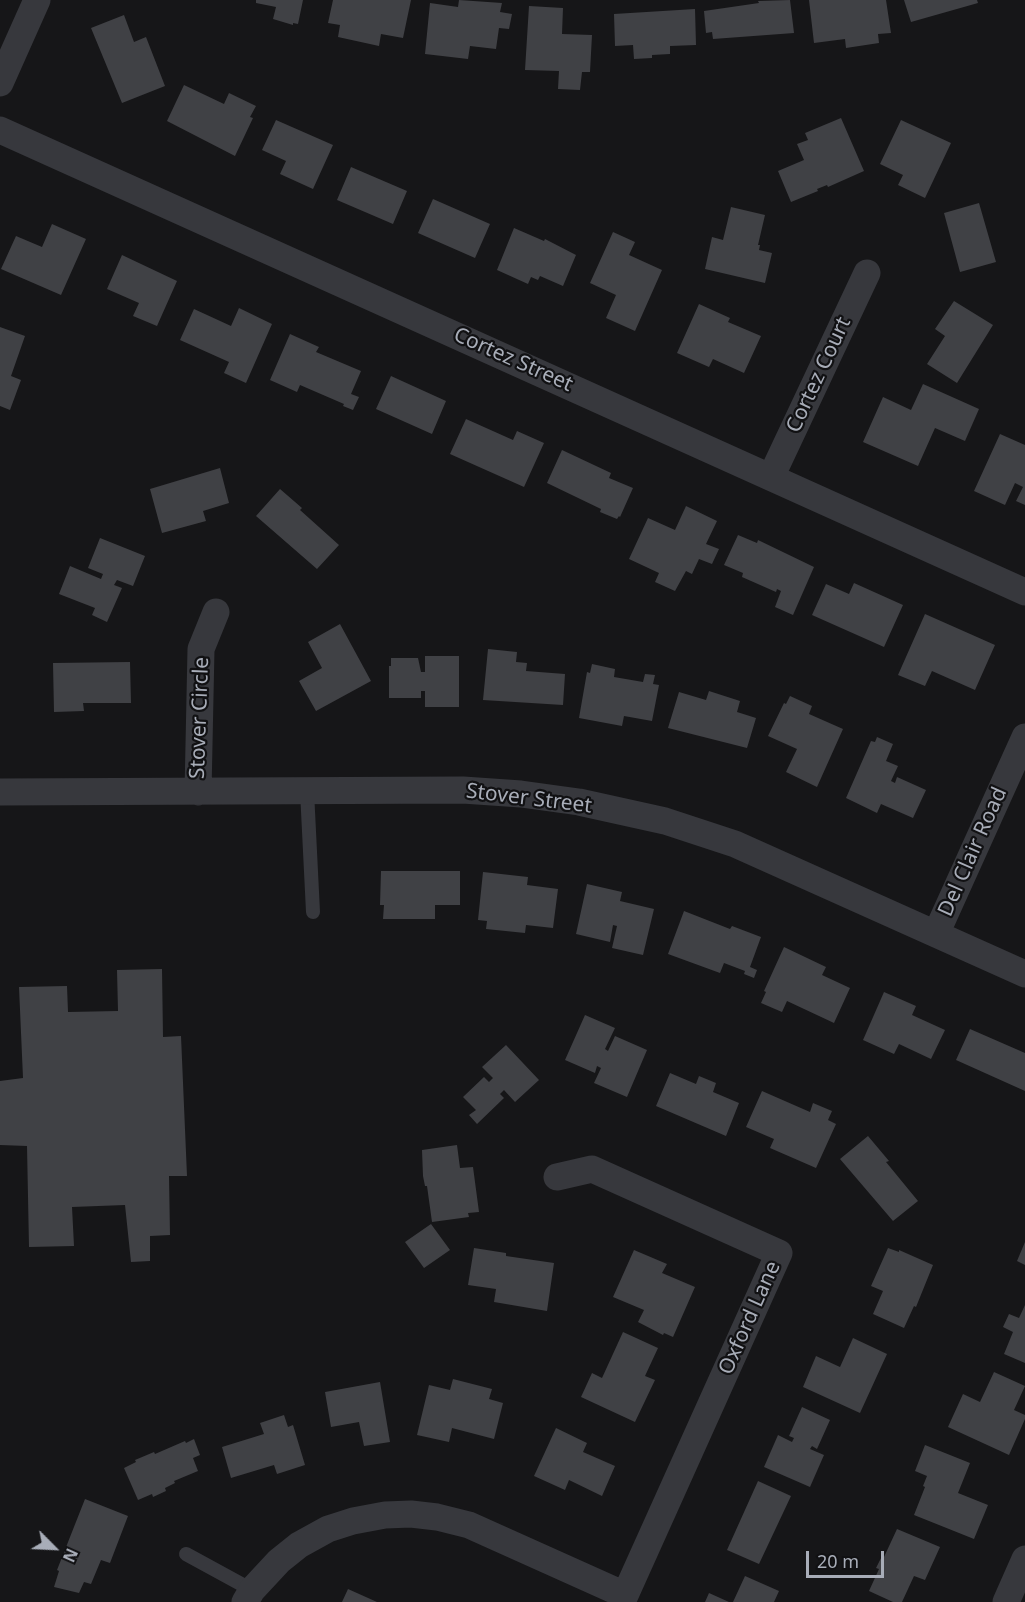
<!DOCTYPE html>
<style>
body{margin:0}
#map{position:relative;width:1025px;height:1602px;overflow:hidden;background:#161618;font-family:"Noto Sans",sans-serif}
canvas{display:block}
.north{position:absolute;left:24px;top:1518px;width:60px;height:60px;-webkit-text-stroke:4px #111113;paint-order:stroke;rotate:114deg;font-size:16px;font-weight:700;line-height:24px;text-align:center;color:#a8adb8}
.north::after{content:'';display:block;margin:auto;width:21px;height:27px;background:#a8adb8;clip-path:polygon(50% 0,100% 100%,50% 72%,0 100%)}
.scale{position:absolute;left:806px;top:1551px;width:78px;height:27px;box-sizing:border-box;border:3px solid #a8adb8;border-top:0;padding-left:8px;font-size:18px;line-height:21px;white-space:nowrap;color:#a8adb8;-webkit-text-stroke:4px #111113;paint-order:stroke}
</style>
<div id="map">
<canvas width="1025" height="1602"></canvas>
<div class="north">N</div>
<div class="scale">20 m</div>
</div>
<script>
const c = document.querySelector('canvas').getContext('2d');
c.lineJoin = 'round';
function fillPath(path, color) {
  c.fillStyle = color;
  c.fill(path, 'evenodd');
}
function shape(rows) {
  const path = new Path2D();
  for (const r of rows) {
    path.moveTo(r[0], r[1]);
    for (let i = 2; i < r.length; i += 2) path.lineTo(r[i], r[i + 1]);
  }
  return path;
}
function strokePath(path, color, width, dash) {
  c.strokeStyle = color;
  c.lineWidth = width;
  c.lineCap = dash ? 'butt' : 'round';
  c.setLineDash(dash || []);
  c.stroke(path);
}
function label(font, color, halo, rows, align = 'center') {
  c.font = font + ' "Noto Sans",sans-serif';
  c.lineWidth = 4.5;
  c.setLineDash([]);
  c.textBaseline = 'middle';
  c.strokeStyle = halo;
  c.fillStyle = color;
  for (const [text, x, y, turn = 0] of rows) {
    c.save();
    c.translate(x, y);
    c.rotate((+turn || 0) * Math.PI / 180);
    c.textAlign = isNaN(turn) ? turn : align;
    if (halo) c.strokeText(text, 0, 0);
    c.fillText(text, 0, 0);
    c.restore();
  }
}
fillPath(shape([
 [256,0,303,0,298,24,293,23,293,25,273,19,276,7,256,3],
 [333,0,411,0,403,38,381,34,379,46,338,37,340,25,328,23],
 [459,0,502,3,500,12,512,14,509,29,499,28,496,49,470,46,468,59,425,54,430,3,458,7],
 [790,0,794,33,713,39,712,32,706,33,704,11,759,3,758,1],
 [809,0,886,0,891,33,878,34,879,43,846,48,845,39,814,43],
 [904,0,977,0,978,3,911,22],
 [529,6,563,8,562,34,592,35,590,72,582,72,580,90,558,89,559,71,525,70],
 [695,9,696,45,670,46,670,54,652,55,652,58,634,59,633,45,615,46,614,14],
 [124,15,134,42,146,37,165,86,122,103,91,28],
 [184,85,224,104,229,93,256,106,250,117,253,118,235,156,167,121],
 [841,118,864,171,828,187,827,185,817,189,818,191,791,202,778,171,804,160,797,144,808,140,805,133],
 [276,120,333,145,313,189,280,174,286,161,262,150],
 [901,120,951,143,925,198,898,185,903,175,880,164],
 [351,167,407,191,393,224,337,200],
 [433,199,490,224,475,258,418,233],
 [979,203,996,262,960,272,944,213],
 [731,207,765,215,758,245,760,245,759,250,772,253,765,283,705,269,712,237,723,240],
 [52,224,86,239,61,295,1,269,16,236,42,247],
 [514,228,544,241,545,239,576,255,563,286,540,276,538,280,531,277,528,284,497,270],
 [613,232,635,242,629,255,662,270,635,331,606,318,616,295,590,283],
 [122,255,177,281,157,326,133,316,139,303,107,289],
 [954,301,993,325,957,383,927,364,945,336,935,329],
 [699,304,730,318,728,322,761,336,744,373,713,359,709,367,677,353],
 [239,308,272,324,246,383,224,373,229,362,180,340,194,309,231,326],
 [0,327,25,336,11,376,21,380,10,410,0,406],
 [290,334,319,347,316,352,361,371,351,394,359,397,353,410,343,406,344,404,300,385,297,392,270,380],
 [391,376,446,401,432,434,376,409],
 [923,384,979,409,965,441,935,428,918,466,863,442,883,397,911,410],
 [466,419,513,440,517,431,544,443,524,487,450,454],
 [1000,434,1025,445,1025,505,1016,501,1023,487,1015,483,1005,505,974,491],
 [562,450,611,473,609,478,633,488,620,517,619,516,617,519,600,512,601,509,547,483],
 [220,468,229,503,203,511,206,521,162,533,150,489],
 [280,489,302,508,300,510,339,545,317,569,256,516],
 [686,506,717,521,706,544,719,549,712,564,699,559,692,574,686,571,675,591,655,582,659,573,629,559,648,518,675,530],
 [738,535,757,543,758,540,814,567,793,615,775,607,781,591,777,589,776,592,742,577,743,573,724,565],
 [100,538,145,556,133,586,117,580,114,585,122,588,107,622,92,615,95,608,59,594,70,566,101,579,103,574,88,568],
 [854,583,903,605,884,647,812,615,826,584,849,594],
 [925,614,995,645,975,690,932,671,925,686,898,675],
 [340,624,371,681,316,711,299,681,322,668,308,642],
 [488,649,517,652,516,662,527,663,526,671,565,674,563,705,483,700],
 [425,656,459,656,459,707,425,707,425,691,421,691,421,698,389,698,389,666,391,666,391,658,418,658,421,672,425,672],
 [130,662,131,703,83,703,84,711,54,712,53,663],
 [592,664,615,669,614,677,643,682,645,674,655,675,653,684,659,685,652,721,624,716,622,726,579,718,587,672,590,673],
 [709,691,740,701,737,712,756,718,747,748,668,728,679,692,706,700],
 [790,696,812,706,809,714,843,729,817,787,786,772,797,749,768,736,784,703,786,704],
 [877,737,893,744,886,761,898,766,891,781,895,783,897,777,926,790,913,818,881,804,877,813,846,798,871,741,875,742],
 [381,871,460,871,460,905,435,905,435,919,383,919,384,905,380,905],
 [483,872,528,877,527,885,558,889,553,928,526,925,525,933,486,929,487,921,478,920],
 [587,884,622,892,620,901,654,909,643,955,612,948,617,926,613,925,610,942,576,934],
 [684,911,730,929,732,926,761,937,750,967,757,970,754,978,744,974,745,971,724,963,720,973,668,954],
 [784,947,826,967,822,975,850,988,834,1023,787,1001,782,1012,761,1003,766,992,764,991],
 [162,969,163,1037,181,1036,187,1176,169,1176,170,1235,150,1236,150,1261,131,1262,125,1205,72,1207,74,1246,29,1247,27,1146,0,1145,0,1081,23,1078,19,987,67,986,68,1012,118,1011,117,970],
 [884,992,916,1006,912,1015,945,1030,931,1059,899,1044,894,1054,863,1040],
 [585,1015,615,1028,605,1049,608,1051,615,1036,647,1050,627,1097,594,1083,601,1068,597,1066,595,1073,565,1060],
 [970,1029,1025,1053,1025,1091,956,1060],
 [506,1045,539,1080,515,1102,504,1090,500,1094,504,1098,477,1124,469,1115,476,1110,463,1097,484,1077,489,1082,493,1078,482,1067],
 [670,1073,696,1084,699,1076,716,1083,713,1092,739,1103,726,1136,656,1106],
 [762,1091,810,1112,813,1103,832,1111,828,1120,836,1124,816,1168,770,1148,774,1139,746,1127],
 [868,1136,889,1161,886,1162,918,1201,893,1221,840,1159],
 [457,1145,460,1168,473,1167,479,1212,468,1213,469,1217,432,1222,427,1186,425,1186,423,1176,422,1150],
 [431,1224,450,1250,424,1268,405,1242],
 [1025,1242,1025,1265,1017,1261],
 [474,1248,506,1253,506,1256,554,1263,547,1311,494,1302,496,1289,468,1285],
 [888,1248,899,1252,899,1250,933,1265,916,1307,914,1306,904,1328,873,1314,883,1291,871,1286],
 [634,1250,667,1264,662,1273,695,1287,673,1337,664,1333,663,1335,638,1322,644,1310,613,1297],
 [1025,1305,1025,1363,1004,1354,1013,1332,1003,1327,1009,1314,1019,1318],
 [623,1332,658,1348,645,1376,655,1380,635,1422,581,1397,592,1373,602,1378],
 [853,1338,887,1354,860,1413,803,1387,816,1356,840,1367],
 [994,1372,1025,1386,1014,1410,1025,1415,1025,1419,1009,1455,948,1427,963,1394,980,1402],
 [453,1379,492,1389,489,1399,503,1403,494,1439,452,1428,449,1442,417,1435,429,1385,450,1390],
 [380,1382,390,1442,364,1446,359,1422,331,1427,325,1392],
 [802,1407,830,1420,817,1449,812,1446,810,1449,824,1455,810,1487,764,1467,778,1435,792,1442,794,1438,789,1436],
 [284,1415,288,1427,293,1425,305,1465,277,1474,274,1465,231,1478,222,1447,264,1434,260,1423],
 [556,1428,587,1443,583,1452,615,1466,602,1496,569,1480,565,1490,534,1476],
 [194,1439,200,1455,193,1458,198,1471,174,1481,175,1483,165,1488,166,1491,153,1497,152,1494,138,1500,124,1468,136,1462,135,1460,154,1452,155,1454,185,1441,186,1443],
 [925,1445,970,1463,958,1493,988,1505,974,1539,914,1515,925,1487,923,1486,927,1476,915,1471],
 [758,1481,791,1496,759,1564,727,1550],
 [85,1499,128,1516,110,1563,101,1560,91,1584,84,1582,79,1593,54,1587,59,1571,57,1570],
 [897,1529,940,1547,925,1580,914,1576,902,1602,893,1602,869,1591,879,1569,876,1568,882,1556,884,1557],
 [745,1576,779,1591,774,1602,733,1602],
 [348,1589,377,1602,342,1602],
 [709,1593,729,1602,705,1602]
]), '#404145');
strokePath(shape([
 [307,791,313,912],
 [186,1554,252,1590]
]), '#37383d', 14);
strokePath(shape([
 [0,83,37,0],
 [0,130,1025,592],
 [771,477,867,273],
 [0,792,463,790,521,794,579,802,665,821,735,844,1025,974],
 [198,792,201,649,216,612],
 [936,934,1025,737],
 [557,1177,592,1169,779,1253,622,1602],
 [245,1602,252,1590,279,1561,299,1545,328,1529,353,1521,385,1515,411,1514,437,1517,469,1525,625,1595],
 [1006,1602,1025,1559]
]), '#37383d', 27);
label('21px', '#a8adb8', '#111113', [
 ["Cortez Street",513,360,24],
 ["Cortez Court",819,375,-65],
 ["Stover Circle",200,718,-88],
 ["Stover Street",529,799,7],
 ["Del Clair Road",973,852,-66],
 ["Oxford Lane",750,1318,-66]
]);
</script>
